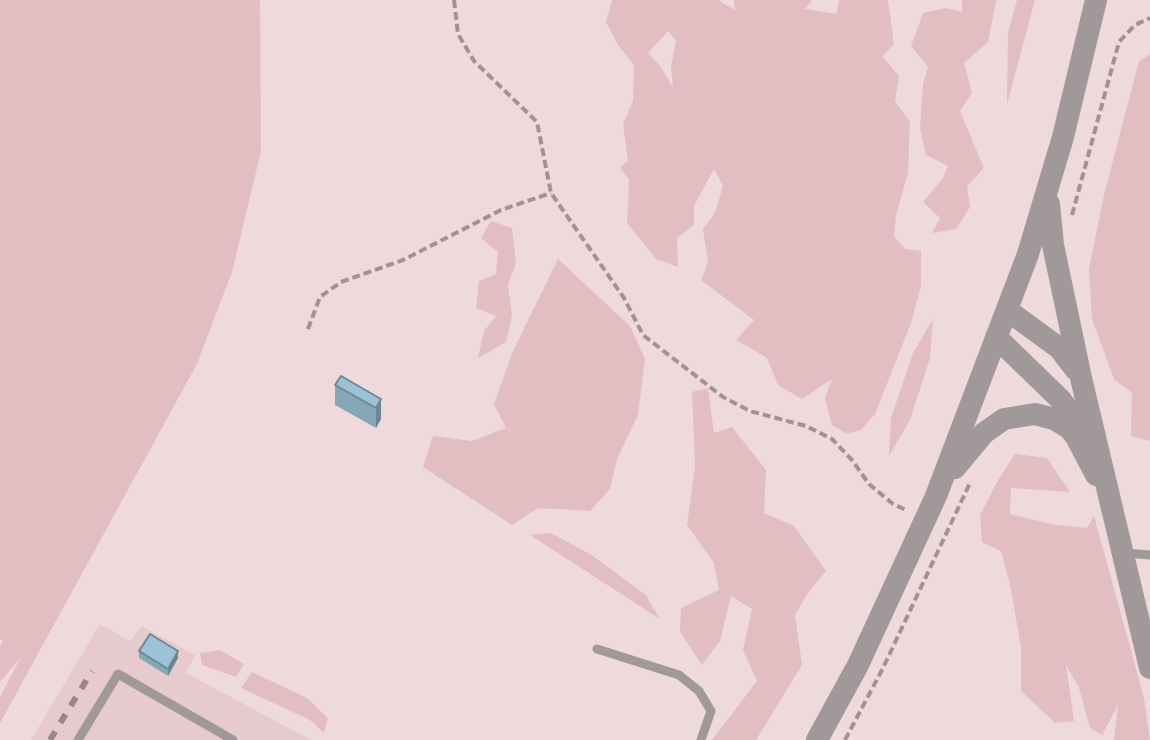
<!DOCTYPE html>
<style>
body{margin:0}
canvas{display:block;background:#eed9dc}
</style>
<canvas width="1150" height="740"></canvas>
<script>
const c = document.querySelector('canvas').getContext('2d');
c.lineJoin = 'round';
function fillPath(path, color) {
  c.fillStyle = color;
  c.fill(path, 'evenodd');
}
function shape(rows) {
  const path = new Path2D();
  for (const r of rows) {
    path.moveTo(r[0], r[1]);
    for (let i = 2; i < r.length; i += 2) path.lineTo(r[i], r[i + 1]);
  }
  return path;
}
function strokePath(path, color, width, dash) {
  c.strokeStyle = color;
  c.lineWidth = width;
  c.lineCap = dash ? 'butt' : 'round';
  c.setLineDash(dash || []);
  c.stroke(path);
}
fillPath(shape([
 [100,624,130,641,142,626,195,655,186,673,311,740,31,740]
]), '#e7cace');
fillPath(shape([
 [0,0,260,0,261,151,232,272,197,364,0,723,0,697,21,657,0,682,0,646,3,641,0,639],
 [612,0,718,0,735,10,734,0,812,0,805,9,837,14,839,0,888,0,894,44,882,56,899,76,895,101,910,122,908,173,896,215,894,236,905,249,921,251,921,286,911,323,875,414,861,430,847,434,832,425,825,398,832,379,802,399,778,385,767,358,736,340,754,320,701,280,708,262,703,229,715,213,723,186,714,169,694,206,694,225,677,238,678,267,656,259,627,223,629,180,620,167,628,161,623,124,633,101,634,65,618,45,606,22],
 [668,31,676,41,671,67,673,88,661,67,648,53],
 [962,0,996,0,996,2,988,42,964,63,972,93,960,111,984,168,967,186,970,207,956,229,932,233,940,218,923,202,943,178,948,166,926,155,920,128,923,84,928,67,911,46,923,13,946,8,962,12],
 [1017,0,1035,0,1007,104,1008,33],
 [1150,54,1150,441,1131,436,1132,393,1114,379,1092,319,1089,269,1104,195,1139,61],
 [491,221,512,228,516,263,508,285,512,315,506,342,478,358,484,331,496,316,476,308,479,281,496,274,498,252,481,238],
 [558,259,630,326,645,359,638,415,617,459,610,489,590,511,538,508,512,525,423,467,433,436,472,441,506,428,494,404,513,351],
 [933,319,930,358,910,420,889,456,891,418,913,353],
 [708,388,714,433,732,427,766,470,764,513,794,526,826,571,808,593,795,615,802,665,756,740,712,740,757,681,743,650,752,609,731,596,720,641,702,665,680,632,681,608,719,590,714,563,687,525,695,466,692,392],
 [1015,454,1047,458,1070,492,1011,488,1010,514,1050,524,1087,528,1094,516,1144,698,1150,740,1114,740,1118,705,1102,735,1090,728,1079,688,1066,665,1074,721,1055,723,1021,691,1021,648,1011,589,1001,551,982,542,980,515,997,482],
 [551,533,590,554,646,595,660,619,530,535],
 [220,650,244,664,236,677,202,665,200,653],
 [252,672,307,698,328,718,324,733,310,720,241,688]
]), '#e2bec3');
strokePath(shape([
 [454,0,458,34,474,61,537,122,551,193,624,298,643,335,723,397,750,411,806,426,832,439,852,460,869,484,893,504,908,511],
 [1072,215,1119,42,1135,25,1150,18],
 [308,329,320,297,341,282,403,260,501,210,551,193],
 [845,740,883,668,970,483]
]), '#a19294', 4, [8, 4]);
strokePath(shape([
 [1125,553,1150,555],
 [597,649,679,675,699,691,711,711,701,740],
 [78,740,118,674,233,740]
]), '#a1989a', 9);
strokePath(shape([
 [1049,204,1053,245,1081,378,1150,668],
 [1007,310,1059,348,1076,370],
 [996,337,1061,400,1085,433],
 [955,468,984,433,1004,419,1035,414,1054,419,1069,428,1076,437,1096,475],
 [817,740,858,665,936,496,1028,254,1063,137,1096,0]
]), '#a1989a', 22);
strokePath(shape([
 [50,740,92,671]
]), '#968789', 6, [10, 10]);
fillPath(shape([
 [335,385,381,399,381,419,376,428,335,405],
 [139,651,178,658,168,676,139,658]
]), '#85a8b7');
fillPath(shape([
 [381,399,381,419,376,428,376,408],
 [178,651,178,658,168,676,168,669]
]), '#6c8895');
const building = shape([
 [341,376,381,399,376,408,335,385,341,376],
 [150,634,178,651,168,669,139,651,150,634]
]);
fillPath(building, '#9bc3d5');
strokePath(building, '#6c8895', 2);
</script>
